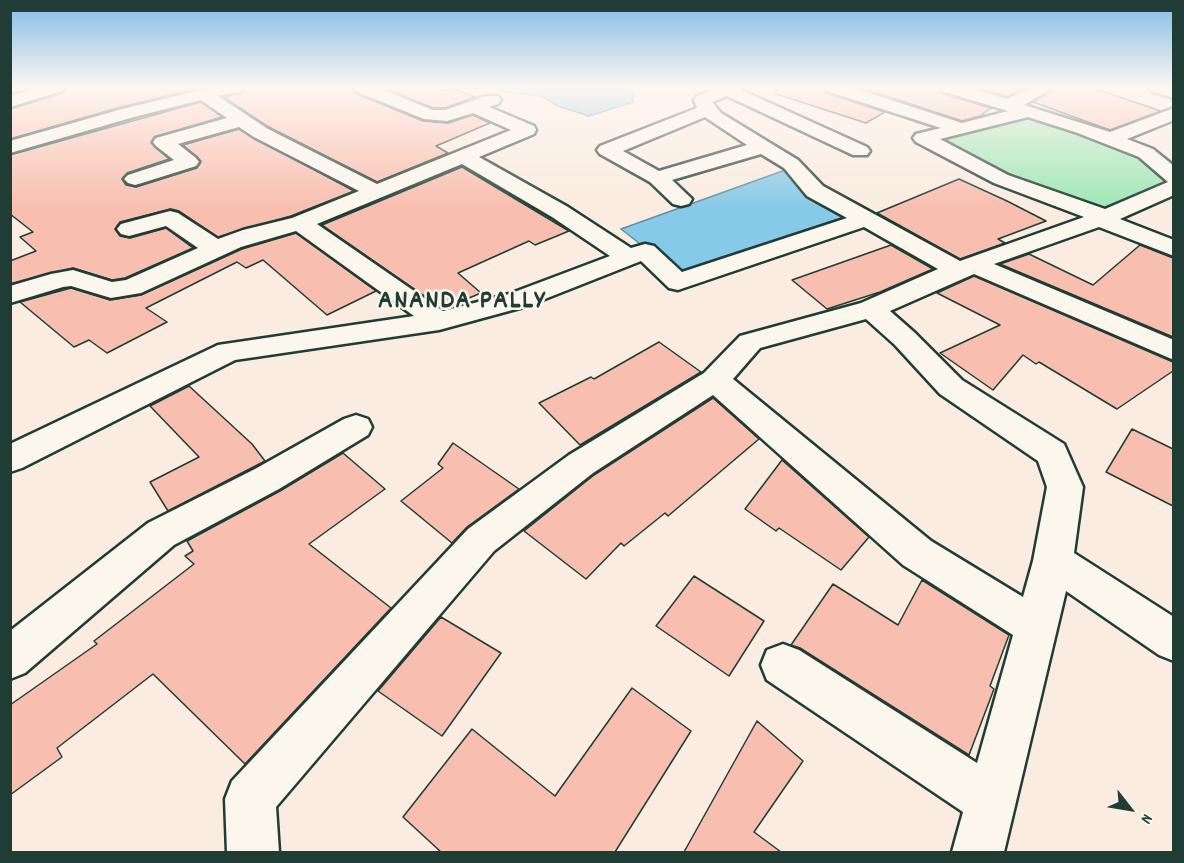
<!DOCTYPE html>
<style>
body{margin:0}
#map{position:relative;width:1184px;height:863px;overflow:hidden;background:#faece0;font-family:Dekko,sans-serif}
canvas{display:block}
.frame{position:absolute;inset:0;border:12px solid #1f3d34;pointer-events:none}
.north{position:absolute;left:1100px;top:779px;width:60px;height:60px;-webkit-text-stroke:4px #fbf7ec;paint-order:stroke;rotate:121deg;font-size:16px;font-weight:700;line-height:24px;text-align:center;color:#1f3d34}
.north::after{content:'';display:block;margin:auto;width:21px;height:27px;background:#1f3d34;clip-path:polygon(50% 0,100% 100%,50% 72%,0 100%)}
</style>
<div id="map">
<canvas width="1184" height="863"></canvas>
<div class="frame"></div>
<div class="north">N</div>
</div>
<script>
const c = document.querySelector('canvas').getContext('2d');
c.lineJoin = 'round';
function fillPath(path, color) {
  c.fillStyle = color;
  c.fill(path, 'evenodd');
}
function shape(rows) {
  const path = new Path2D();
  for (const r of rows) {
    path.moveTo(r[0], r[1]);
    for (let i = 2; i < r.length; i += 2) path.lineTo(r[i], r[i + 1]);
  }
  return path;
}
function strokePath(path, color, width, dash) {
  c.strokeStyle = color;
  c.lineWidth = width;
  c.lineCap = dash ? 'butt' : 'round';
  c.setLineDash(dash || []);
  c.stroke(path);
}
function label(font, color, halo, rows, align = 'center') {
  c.font = font + ' Dekko,sans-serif';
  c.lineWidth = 5;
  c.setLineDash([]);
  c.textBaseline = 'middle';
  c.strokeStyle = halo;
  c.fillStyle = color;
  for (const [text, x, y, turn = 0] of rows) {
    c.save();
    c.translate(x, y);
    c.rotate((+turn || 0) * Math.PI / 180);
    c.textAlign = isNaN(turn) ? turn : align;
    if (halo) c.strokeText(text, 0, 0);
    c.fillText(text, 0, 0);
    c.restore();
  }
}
fillPath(shape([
 [1030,115,1140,153,1170,182,1105,212,1008,179,931,139]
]), '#9fe7b4');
const water = shape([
 [490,87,620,87,634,93,633,102,589,116,558,106,541,96,506,92,490,87],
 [788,169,855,218,681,276,621,229,788,169]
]);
fillPath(water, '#87c9e8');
strokePath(water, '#5d91a0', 1.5);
const building = shape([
 [66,87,203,87,121,107,10,139,10,109,63,93,66,87],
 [245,87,351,87,354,93,423,121,448,123,473,115,490,123,436,146,448,153,377,182,269,127,224,97,241,93,245,87],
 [382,87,434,87,444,91,451,88,475,97,445,108,433,108,382,87],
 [777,87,823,87,826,93,885,112,866,123,776,94,777,87],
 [859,87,938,87,941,93,991,108,980,116,962,121,859,87],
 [975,87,1026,87,1007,97,975,87],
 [1056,87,1090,87,1161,111,1110,130,1033,102,1056,87],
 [201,102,222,117,154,137,151,143,169,159,127,173,122,179,126,185,136,187,197,168,201,161,183,145,239,129,354,191,291,216,218,237,179,211,171,209,120,222,115,229,120,236,130,238,166,228,193,248,125,278,112,280,73,268,10,284,10,261,36,251,20,237,33,232,10,214,10,155,201,102],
 [462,167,569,231,535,245,529,241,458,273,481,293,443,309,322,225,462,167],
 [959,179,1007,201,1046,221,998,239,1005,243,960,259,877,213,959,179],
 [296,233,376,291,327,315,263,260,246,268,237,262,146,308,167,322,107,353,89,340,74,347,20,302,71,288,110,300,141,295,242,249,296,233],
 [891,245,933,269,880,292,827,309,792,280,891,245],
 [1140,245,1173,258,1173,337,1000,264,1029,254,1093,285,1140,245],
 [974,276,1173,362,1173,371,1117,409,1039,362,1036,364,1023,355,993,390,940,353,1000,325,937,293,974,276],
 [659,342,701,372,580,445,539,403,591,377,594,379,659,342],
 [189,386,252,444,265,461,168,511,150,482,199,457,150,406,189,386],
 [713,398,759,439,668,516,665,513,624,546,621,543,586,579,524,531,594,475,713,398],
 [1132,429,1173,449,1173,506,1106,472,1132,429],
 [453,443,519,489,467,527,452,543,401,501,443,468,438,464,453,443],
 [343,453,385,489,309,544,391,608,245,764,153,674,57,748,62,757,10,795,10,705,97,644,94,641,194,564,185,556,193,551,187,541,280,491,343,453],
 [782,460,869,537,841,570,779,528,776,531,745,509,782,460],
 [694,576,764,621,729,676,656,626,694,576],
 [922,580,1009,635,990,686,994,689,969,755,800,648,791,645,833,584,898,625,922,580],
 [441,617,501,653,442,736,378,691,441,617],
 [632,688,691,731,615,852,441,852,403,817,472,729,555,796,632,688],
 [757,721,803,761,754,832,781,852,684,852,757,721]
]);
fillPath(building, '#f8beaf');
strokePath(building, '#1f3d34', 1.5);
const minor = shape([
 [38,87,64,87,62,91,10,107,10,96,38,87],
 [213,87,243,87,241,91,218,96,268,129,377,184,511,130,473,113,447,121,424,119,355,91,353,87,376,87,433,110,445,110,486,96,498,96,501,100,498,104,489,107,534,126,536,130,534,134,479,157,568,207,631,248,645,244,654,246,682,272,847,218,807,196,784,168,761,154,672,180,692,199,689,204,681,206,673,204,650,182,600,154,597,150,600,146,697,108,694,100,697,96,720,87,743,87,741,90,867,147,870,151,867,155,853,155,727,96,712,102,721,113,798,160,823,186,960,261,1084,217,994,183,916,142,913,138,916,134,941,128,827,91,825,87,851,87,962,123,1008,111,942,91,940,87,966,87,1007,99,1032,87,1054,87,1024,105,1110,132,1174,108,1174,120,1127,139,1153,149,1174,166,1174,195,1120,219,1174,240,1174,256,1099,227,994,264,1174,340,1174,360,974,274,890,311,915,333,962,380,1064,444,1083,487,1074,553,1174,617,1174,661,1159,655,1066,591,1004,852,952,852,963,812,767,680,761,665,767,650,783,644,799,650,977,763,1013,635,903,565,713,395,593,473,494,551,276,807,279,852,227,852,225,799,232,781,468,529,569,455,704,373,740,336,861,303,938,269,864,227,678,290,669,288,641,261,527,306,439,330,235,360,22,468,10,472,10,444,218,345,414,316,296,231,241,247,141,293,111,298,71,286,63,287,10,303,10,286,51,274,73,270,112,282,126,280,198,248,166,226,129,236,121,234,117,229,121,224,170,211,178,213,218,239,243,230,292,218,359,191,254,137,239,127,178,144,196,158,199,162,196,166,142,183,135,185,128,183,124,179,128,175,174,160,156,146,153,142,156,138,227,118,201,100,134,117,10,153,10,141,122,109,213,87],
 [705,117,747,145,659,171,623,151,705,117],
 [1028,117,1075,132,1139,157,1168,182,1105,209,1008,175,940,139,1028,117],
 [462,164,552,217,610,256,509,294,443,311,317,224,462,164],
 [866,319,895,345,940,394,1038,461,1047,487,1033,561,1023,597,931,541,733,379,760,348,866,319],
 [1149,87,1174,87,1174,98,1151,91,1149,87],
 [356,415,368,419,372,427,368,435,279,489,174,545,25,673,10,679,10,631,148,523,255,469,344,419,356,415]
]);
strokePath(minor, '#1f3d34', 5);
fillPath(minor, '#fbf7ec');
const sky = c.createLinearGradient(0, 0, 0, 208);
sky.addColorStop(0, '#81bce8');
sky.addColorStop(0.42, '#fdf6f1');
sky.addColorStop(1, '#fdf6f100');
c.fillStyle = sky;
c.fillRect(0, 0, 1184, 208);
c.letterSpacing = '1.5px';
label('bold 27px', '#1f3d34', '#fbf7ec', [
 ["ANANDA PALLY",462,303]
]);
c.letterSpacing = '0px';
</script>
